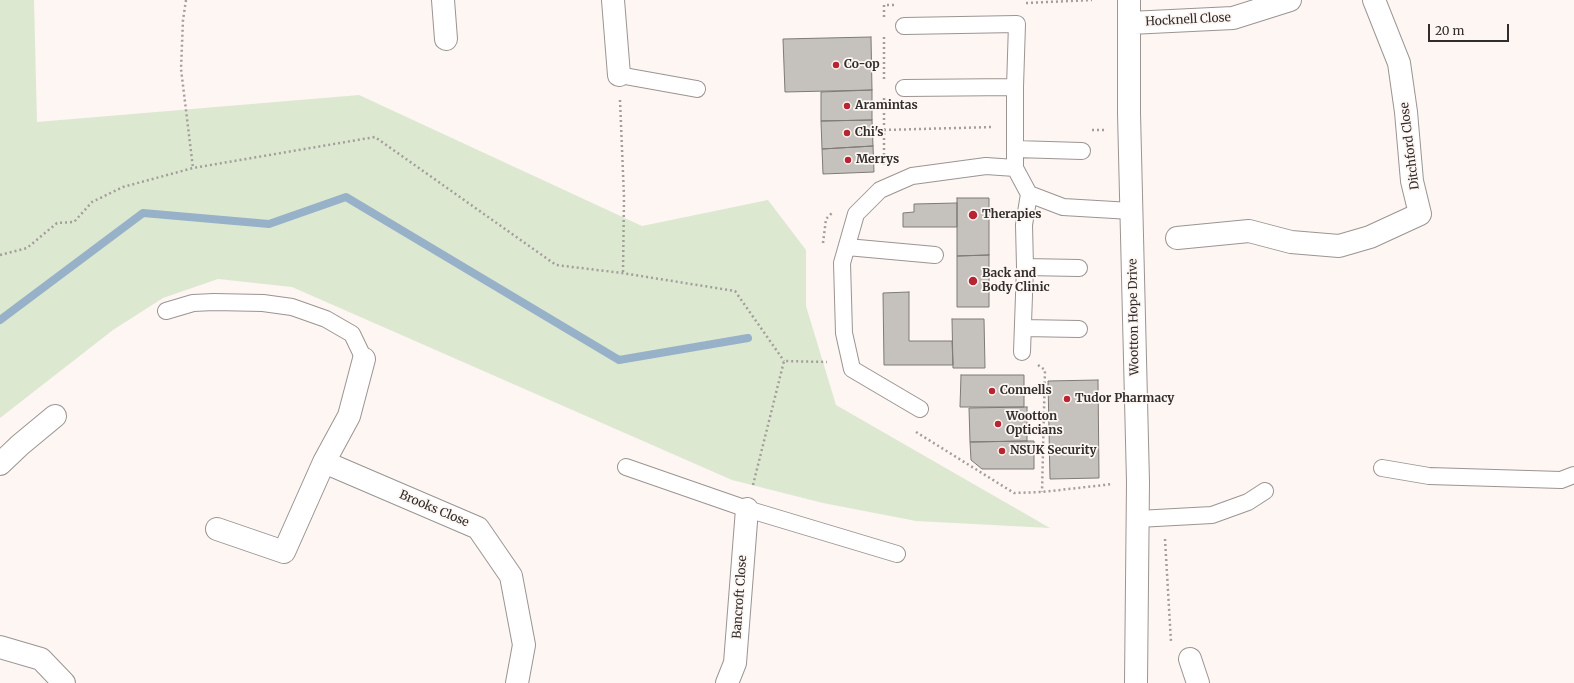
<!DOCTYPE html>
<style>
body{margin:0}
#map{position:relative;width:1574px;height:683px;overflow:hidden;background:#fdf6f3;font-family:Merriweather,serif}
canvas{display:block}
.scale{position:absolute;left:1428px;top:24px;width:81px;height:18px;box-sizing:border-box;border:2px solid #302d2c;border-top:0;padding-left:5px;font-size:12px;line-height:14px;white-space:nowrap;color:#302d2c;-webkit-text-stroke:3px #fdf6f3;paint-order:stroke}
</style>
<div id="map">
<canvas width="1574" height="683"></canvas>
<div class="scale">20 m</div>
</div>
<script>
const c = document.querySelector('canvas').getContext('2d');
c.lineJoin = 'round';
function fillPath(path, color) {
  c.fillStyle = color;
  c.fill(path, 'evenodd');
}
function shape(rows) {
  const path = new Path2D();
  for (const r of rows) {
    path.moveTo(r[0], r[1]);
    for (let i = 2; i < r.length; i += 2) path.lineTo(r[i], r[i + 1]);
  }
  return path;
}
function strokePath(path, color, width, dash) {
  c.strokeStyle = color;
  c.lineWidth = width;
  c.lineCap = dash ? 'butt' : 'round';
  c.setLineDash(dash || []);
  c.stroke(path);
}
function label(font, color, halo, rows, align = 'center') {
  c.font = font + ' Merriweather,serif';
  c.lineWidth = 3.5;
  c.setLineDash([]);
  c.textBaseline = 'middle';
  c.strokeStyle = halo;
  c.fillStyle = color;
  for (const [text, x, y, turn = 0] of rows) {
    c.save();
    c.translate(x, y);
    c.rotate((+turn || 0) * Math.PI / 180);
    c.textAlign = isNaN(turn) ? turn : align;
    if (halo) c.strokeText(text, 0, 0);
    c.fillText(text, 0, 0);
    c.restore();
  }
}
fillPath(shape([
 [0,0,34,0,37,122,359,95,642,226,768,200,806,250,806,306,836,405,1050,528,916,521,823,503,732,480,292,287,218,279,163,298,113,330,0,418]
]), '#dde8d1');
strokePath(shape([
 [0,320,143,213,269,224,346,197,619,360,748,338]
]), '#97b1c9', 8);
const building = shape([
 [871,37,872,90,785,92,783,39,871,37],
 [872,90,872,120,821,121,821,92,872,90],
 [872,120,873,146,822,149,821,121,872,120],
 [873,146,874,172,823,174,822,149,873,146],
 [957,198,989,198,989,255,957,256,957,198],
 [957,203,957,227,903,227,903,213,914,212,914,204,957,203],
 [989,255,989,307,957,307,957,256,989,255],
 [909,292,909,341,952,341,953,365,884,365,883,293,909,292],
 [952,319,984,319,985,368,953,368,952,319],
 [961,375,1024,375,1024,407,960,407,961,375],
 [1098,380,1099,478,1050,479,1048,381,1098,380],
 [1027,407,1027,441,970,442,969,408,1027,407],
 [1027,441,1034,441,1034,469,982,469,971,460,970,442,1027,441]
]);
fillPath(building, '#c5c1bc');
strokePath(building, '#7e7a76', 1);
const lane = shape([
 [904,26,1017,24,1015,87,1015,168,1029,194,1063,207,1131,211],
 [619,75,697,89],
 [904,88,1015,87],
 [1015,149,1082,151],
 [847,247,935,255],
 [1025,267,1079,268],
 [166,311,193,303,214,302,263,303,292,307,326,319,352,334,364,359],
 [1023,328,1079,329],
 [1022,352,1025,267,1024,225,1029,194],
 [920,409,852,369,844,333,842,263,856,214,880,190,912,176,986,166,1015,168],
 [626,467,747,509,897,554],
 [1382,468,1429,476,1561,480,1574,475],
 [1138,519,1212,515,1248,502,1265,491]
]);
const street = shape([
 [443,0,446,39],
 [613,0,619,75],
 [1129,0,1129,113,1138,482,1136,683],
 [1130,23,1233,18,1290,0],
 [1177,238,1249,231,1291,242,1339,246,1370,237,1420,214,1412,181,1406,112,1399,63,1374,0],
 [324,462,349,416,364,359],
 [0,464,20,445,55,416],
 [217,529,284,552,324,462,478,528,511,576,524,645,517,683],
 [0,647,41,659,64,683],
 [1190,659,1198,683],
 [727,683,735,663,747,509]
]);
strokePath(lane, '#9b9492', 18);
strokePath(street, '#9b9492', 24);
strokePath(shape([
 [186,0,183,20,181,69,193,168],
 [1026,3,1092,0],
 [884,17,884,5,895,5],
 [884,79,884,36],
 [884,98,884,165],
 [620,100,624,197,623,273],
 [884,130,993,127],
 [1092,130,1104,130],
 [823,243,826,219,832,213],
 [0,255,27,248,57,223,74,222,92,202,123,187,193,168,375,137,556,265,622,273,735,291,784,361],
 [1038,365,1045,370,1042,492],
 [916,432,1014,493,1042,492,1113,484],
 [753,485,784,361,827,362],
 [1165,539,1171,642]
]), '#a39e9c', 2.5, [2, 3]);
strokePath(lane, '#fff', 16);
strokePath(street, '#fff', 22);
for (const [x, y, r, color] of [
 [836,65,4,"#b62531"],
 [847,106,4,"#b62531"],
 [847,133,4,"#b62531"],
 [848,160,4,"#b62531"],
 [973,215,5,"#b62531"],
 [973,281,5,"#b62531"],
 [992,391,4,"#b62531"],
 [1067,399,4,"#b62531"],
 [998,424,4,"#b62531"],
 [1002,451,4,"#b62531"]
]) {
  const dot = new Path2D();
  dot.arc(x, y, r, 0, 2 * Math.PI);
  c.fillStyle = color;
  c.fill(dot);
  strokePath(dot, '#fdf6f3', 1.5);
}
label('12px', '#302d2c', '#fdf6f3', [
 ["Hocknell Close",1188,20,-3],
 ["Ditchford Close",1410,146,-97],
 ["Wootton Hope Drive",1134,317,-91],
 ["Brooks Close",434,509,23],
 ["Bancroft Close",740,597,-86]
]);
label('bold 12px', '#302d2c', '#fdf6f3', [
 ["Co-op",844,65],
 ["Aramintas",855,106],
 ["Chi's",855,133],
 ["Merrys",856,160],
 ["Therapies",982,215],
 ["Back and",982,274],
 ["Body Clinic",982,288],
 ["Connells",1000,391],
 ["Tudor Pharmacy",1075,399],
 ["Wootton",1006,417],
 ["Opticians",1006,431],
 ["NSUK Security",1010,451]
], 'left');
</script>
